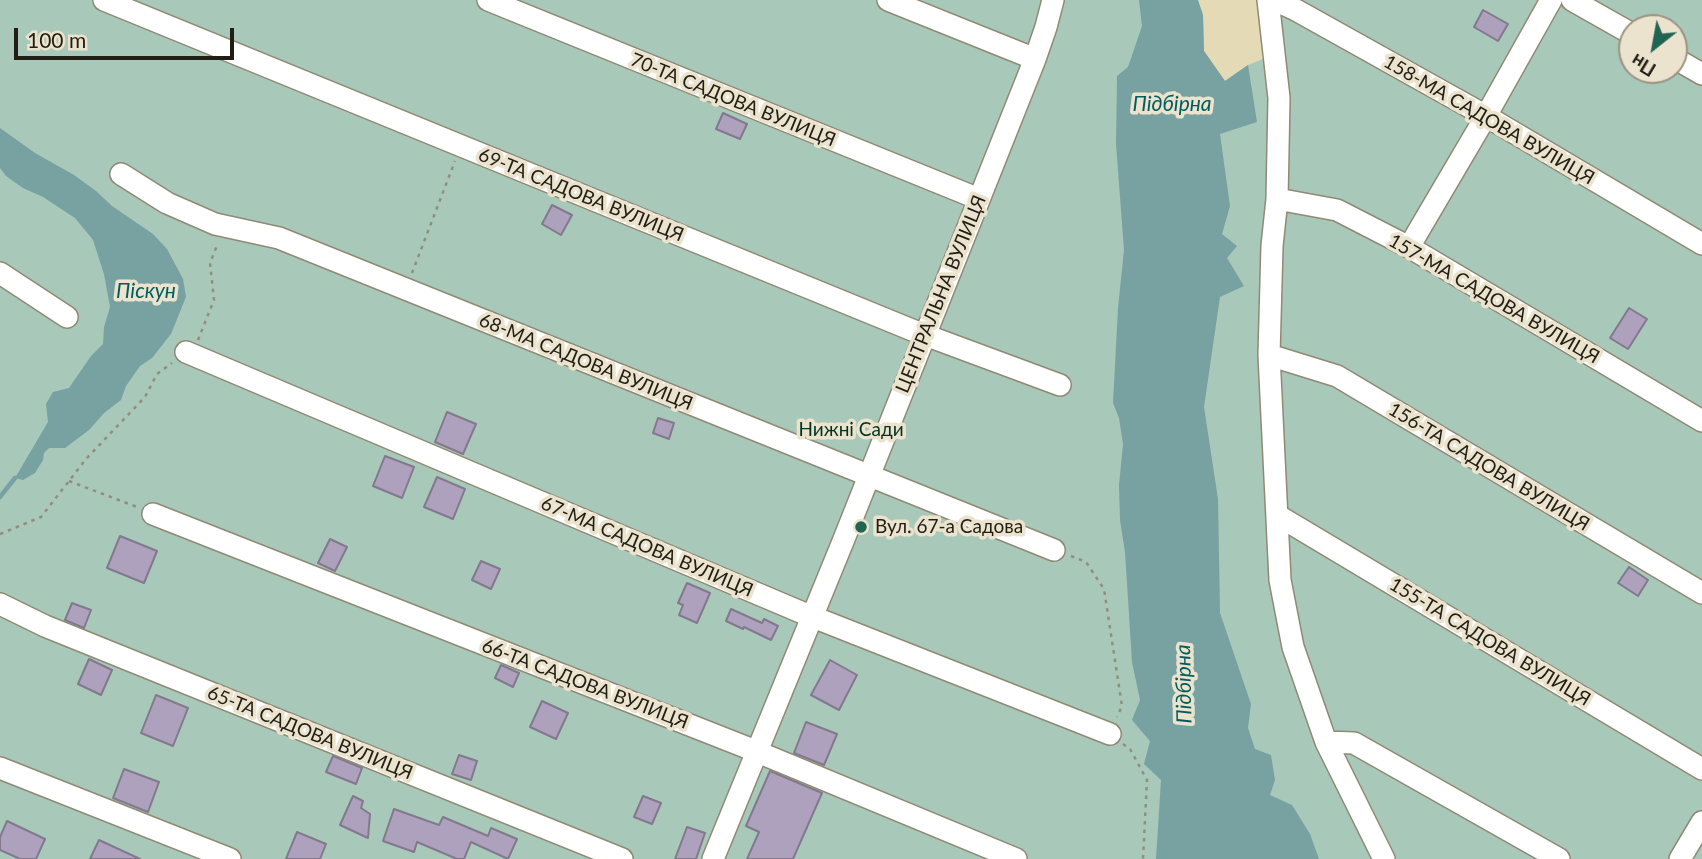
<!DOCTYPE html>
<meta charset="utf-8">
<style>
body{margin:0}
#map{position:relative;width:1702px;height:859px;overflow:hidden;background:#ebe3cd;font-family:Lato,sans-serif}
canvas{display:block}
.north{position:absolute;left:1618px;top:14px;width:70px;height:70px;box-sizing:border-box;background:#ebe3cd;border:2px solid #9a9484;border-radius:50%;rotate:211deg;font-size:19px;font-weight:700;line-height:28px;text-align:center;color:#211e16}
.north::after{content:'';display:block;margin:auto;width:24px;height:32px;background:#226454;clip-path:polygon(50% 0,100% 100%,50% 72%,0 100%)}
.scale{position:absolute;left:14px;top:28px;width:220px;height:32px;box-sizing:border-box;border:4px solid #211e16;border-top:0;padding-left:9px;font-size:21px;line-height:24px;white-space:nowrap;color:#211e16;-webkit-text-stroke:5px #ebe3cd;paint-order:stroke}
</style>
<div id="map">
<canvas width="1702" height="859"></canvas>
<div class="north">Пн</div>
<div class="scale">100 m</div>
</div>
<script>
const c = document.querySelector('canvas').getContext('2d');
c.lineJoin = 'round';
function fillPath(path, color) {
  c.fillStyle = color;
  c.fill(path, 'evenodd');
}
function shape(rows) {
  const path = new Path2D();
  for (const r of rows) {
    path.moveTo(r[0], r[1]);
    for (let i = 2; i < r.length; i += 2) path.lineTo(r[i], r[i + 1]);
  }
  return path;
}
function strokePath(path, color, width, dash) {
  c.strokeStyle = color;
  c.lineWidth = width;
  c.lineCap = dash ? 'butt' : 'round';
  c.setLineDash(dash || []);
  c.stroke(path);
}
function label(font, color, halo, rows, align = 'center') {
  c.font = font + ' Lato,sans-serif';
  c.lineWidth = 7;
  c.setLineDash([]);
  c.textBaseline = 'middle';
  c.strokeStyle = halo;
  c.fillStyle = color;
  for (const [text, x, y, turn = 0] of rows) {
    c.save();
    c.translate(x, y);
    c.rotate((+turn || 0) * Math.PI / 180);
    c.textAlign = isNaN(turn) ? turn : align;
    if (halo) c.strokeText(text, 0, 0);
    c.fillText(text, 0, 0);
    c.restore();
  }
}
fillPath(shape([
 [0,0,1702,0,1702,859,0,859],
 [1632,28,1674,28,1674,70,1632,70]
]), '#a8c8b9');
fillPath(shape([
 [1198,0,1268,0,1273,55,1248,65,1225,81,1204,51,1203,15]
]), '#e4dab5');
fillPath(shape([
 [1139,0,1198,0,1203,15,1204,51,1225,81,1248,65,1257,122,1220,134,1230,206,1222,234,1237,246,1227,258,1244,286,1220,297,1204,407,1218,499,1220,613,1251,704,1248,728,1255,749,1271,755,1275,780,1270,795,1292,805,1310,834,1319,859,1156,859,1161,780,1144,764,1150,741,1132,720,1140,700,1132,662,1125,552,1120,520,1119,485,1123,444,1119,418,1113,403,1118,308,1124,250,1116,144,1117,76,1128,67,1142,26],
 [0,128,35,153,74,175,96,191,112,206,153,234,167,249,183,279,186,297,171,334,152,358,140,366,126,386,121,400,104,413,89,430,65,448,49,448,44,453,43,460,35,473,23,480,15,478,48,422,46,404,53,392,69,388,91,356,103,344,104,327,110,307,104,274,93,240,75,218,43,197,23,188,6,176,0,168]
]), '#78a1a2');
strokePath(shape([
 [0,497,15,478]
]), '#78a1a2', 4.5);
const building = shape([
 [1483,10,1508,24,1498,41,1474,27,1483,10],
 [723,113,747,124,740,139,716,129,723,113],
 [552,205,572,215,561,235,542,224,552,205],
 [1629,308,1647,319,1628,349,1610,338,1629,308],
 [447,412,476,424,463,454,435,442,447,412],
 [658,418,674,423,669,439,653,433,658,418],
 [385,456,414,467,402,498,373,486,385,456],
 [437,477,465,489,453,519,424,507,437,477],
 [120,536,157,551,144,583,107,568,120,536],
 [330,539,347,547,335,571,318,563,330,539],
 [481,561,500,569,491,589,472,580,481,561],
 [1629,567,1648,580,1638,596,1618,583,1629,567],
 [687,583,710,593,697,623,679,615,683,605,678,603,687,583],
 [72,603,91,610,84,628,65,620,72,603],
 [731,609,762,623,764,619,778,626,771,640,744,627,743,629,726,621,731,609],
 [89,659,112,670,101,695,78,684,89,659],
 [830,660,857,675,839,710,811,695,830,660],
 [501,665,519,673,513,687,495,678,501,665],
 [156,695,188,708,173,746,141,733,156,695],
 [542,701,568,713,556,739,530,727,542,701],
 [806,722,837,734,824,765,794,753,806,722],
 [459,755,477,761,471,780,452,774,459,755],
 [333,756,362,768,356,784,326,772,333,756],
 [124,769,159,782,148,812,113,798,124,769],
 [770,771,822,793,793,859,747,859,759,832,746,826,770,771],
 [353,796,363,801,361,808,370,814,368,838,340,825,353,796],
 [643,796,661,803,652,824,634,817,643,796],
 [394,809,439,825,443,817,488,836,491,828,517,839,508,859,471,842,464,859,457,859,417,842,414,852,383,841,394,809],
 [7,821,45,839,36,859,20,859,0,850,0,837,7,821],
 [687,827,705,833,696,859,675,859,687,827],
 [297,832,326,844,320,859,286,859,297,832],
 [99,840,140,859,90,859,99,840]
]);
fillPath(building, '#aea1bd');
strokePath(building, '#82798d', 2);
const minor = shape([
 [104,0,917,332,1060,385],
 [488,0,979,199],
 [888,0,1035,59],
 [1268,0,1279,98,1277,199,1272,246,1269,355,1280,580,1293,647,1326,742,1384,859],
 [1274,0,1296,10,1486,116,1702,244],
 [1572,0,1632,34],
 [1674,58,1702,74],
 [121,174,167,203,215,224,279,238,1054,550],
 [1277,199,1337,210,1409,247,1702,421],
 [1409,247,1486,116,1551,0],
 [0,273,67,317],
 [186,352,803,613,1110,734],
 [1269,355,1337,376,1702,593],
 [153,514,748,748,1016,859],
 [1277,515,1702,769],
 [0,604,45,626,622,859],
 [1326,742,1354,743,1559,859],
 [0,768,230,859],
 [713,859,844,539,1035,59,1046,27,1053,0],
 [1680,859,1702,822]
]);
strokePath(minor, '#908975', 24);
strokePath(shape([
 [412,273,455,161],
 [198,340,214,300,210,263,218,243],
 [69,481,137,507],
 [0,534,41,517,86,459,145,397,157,374,172,363],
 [1071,556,1086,562,1104,589,1122,706,1117,717],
 [1123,744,1130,749,1147,780,1143,859]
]), '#938d7d', 2.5, [3.5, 5]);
strokePath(minor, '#fff', 21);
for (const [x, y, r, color] of [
 [861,527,7,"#226454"]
]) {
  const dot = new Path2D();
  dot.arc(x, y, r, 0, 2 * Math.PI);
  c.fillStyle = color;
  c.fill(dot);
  strokePath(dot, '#ebe3cd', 2.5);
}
label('19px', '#211e16', '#ebe3cd', [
 ["70-ТА САДОВА ВУЛИЦЯ",733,100,22],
 ["158-МА САДОВА ВУЛИЦЯ",1489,120,30],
 ["69-ТА САДОВА ВУЛИЦЯ",581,195,22],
 ["ЦЕНТРАЛЬНА ВУЛИЦЯ",941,294,-68],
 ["157-МА САДОВА ВУЛИЦЯ",1494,299,30],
 ["68-МА САДОВА ВУЛИЦЯ",586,362,22],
 ["156-ТА САДОВА ВУЛИЦЯ",1489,467,31],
 ["67-МА САДОВА ВУЛИЦЯ",647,547,23],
 ["155-ТА САДОВА ВУЛИЦЯ",1490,642,31],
 ["66-ТА САДОВА ВУЛИЦЯ",585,684,21],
 ["65-ТА САДОВА ВУЛИЦЯ",310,733,22]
]);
label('19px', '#013322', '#ebe3cd', [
 ["Нижні Сади",851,430]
]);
label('19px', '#211e16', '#ebe3cd', [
 ["Вул. 67-а Садова",875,527]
], 'left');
label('italic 21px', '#005c5f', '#ebe3cd', [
 ["Підбірна",1172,104],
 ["Піскун",146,291],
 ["Підбірна",1184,684,-91]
]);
</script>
